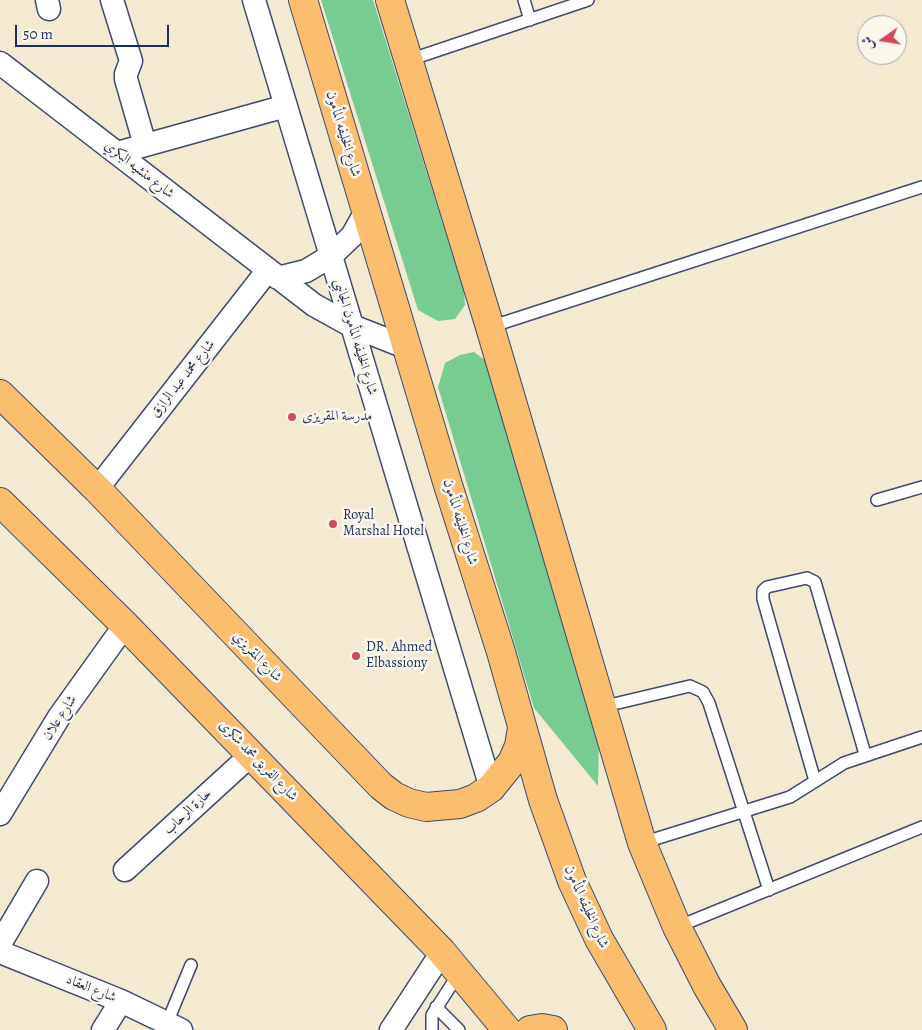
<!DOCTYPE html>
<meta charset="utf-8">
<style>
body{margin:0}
#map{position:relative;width:922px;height:1030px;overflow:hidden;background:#f4e9d1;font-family:Alegreya,Amiri,serif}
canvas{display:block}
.north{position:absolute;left:857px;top:15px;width:50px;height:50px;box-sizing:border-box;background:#fbf7ec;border:1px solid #a1a7b3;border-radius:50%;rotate:257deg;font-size:14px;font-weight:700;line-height:20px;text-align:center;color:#1b2f5e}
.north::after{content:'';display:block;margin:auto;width:18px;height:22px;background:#d1495b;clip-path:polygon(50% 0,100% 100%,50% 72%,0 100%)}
.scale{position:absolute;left:15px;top:25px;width:154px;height:22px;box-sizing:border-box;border:2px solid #1b2f5e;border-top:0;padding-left:6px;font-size:15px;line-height:18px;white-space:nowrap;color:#1b2f5e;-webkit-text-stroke:4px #fbf7ec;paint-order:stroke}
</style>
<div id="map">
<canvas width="922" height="1030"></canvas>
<div class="north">ش</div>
<div class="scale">50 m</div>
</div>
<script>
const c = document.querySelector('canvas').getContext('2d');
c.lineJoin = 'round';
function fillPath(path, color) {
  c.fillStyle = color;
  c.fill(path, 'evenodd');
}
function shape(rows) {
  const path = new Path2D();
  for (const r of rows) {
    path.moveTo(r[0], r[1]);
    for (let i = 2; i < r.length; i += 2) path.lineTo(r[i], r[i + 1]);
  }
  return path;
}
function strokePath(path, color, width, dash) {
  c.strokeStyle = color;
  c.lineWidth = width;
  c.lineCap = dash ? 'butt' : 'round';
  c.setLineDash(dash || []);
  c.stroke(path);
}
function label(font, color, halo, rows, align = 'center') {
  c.font = font + ' Alegreya,Amiri,serif';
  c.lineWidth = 5;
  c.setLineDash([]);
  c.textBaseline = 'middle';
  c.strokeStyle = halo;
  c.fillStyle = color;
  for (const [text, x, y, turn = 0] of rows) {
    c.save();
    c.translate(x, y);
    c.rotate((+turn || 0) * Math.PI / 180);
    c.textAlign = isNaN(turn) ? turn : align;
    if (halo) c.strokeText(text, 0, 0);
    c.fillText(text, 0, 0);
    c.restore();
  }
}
fillPath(shape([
 [321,0,373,0,464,292,465,305,455,319,438,321,418,310],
 [474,352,489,363,599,737,598,786,534,708,438,387,445,363,460,355]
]), '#76cc91');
const lane = shape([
 [524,0,530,20],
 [409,60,588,0],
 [490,327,922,187],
 [877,500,922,487],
 [601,707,690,686,703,692,709,703,769,890],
 [815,781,763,599,763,591,767,587,807,578,815,582,865,754],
 [642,843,790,797,844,763,922,737],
 [677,927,922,827],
 [436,1007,459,1030],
 [167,1023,191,965],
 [432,1030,432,1015,459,973]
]);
const street = shape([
 [47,0,49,9],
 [112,0,131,61,126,74,126,79,145,145],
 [254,0,491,788],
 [0,63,314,305,352,326,408,348],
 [117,153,286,106],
 [278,278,306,271,331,256,352,236,366,211],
 [97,489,268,270],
 [0,814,59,717,125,625],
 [125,870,252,754],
 [0,944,37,881],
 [0,952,121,1001,181,1030],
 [103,1030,121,1001],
 [391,1030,442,952]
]);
const primary = shape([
 [303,0,448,485,501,652,543,800,572,881,599,939,652,1030],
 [390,0,490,327,642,843,677,927,707,986,733,1030],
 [0,394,97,489,381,786,394,796,409,803,426,807,460,804,476,798,491,788,512,762,519,746,522,728],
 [0,502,125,625,442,952,507,1030],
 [530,1030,542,1028,553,1030]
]);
strokePath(lane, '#3c4b6f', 14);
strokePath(street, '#3c4b6f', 25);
strokePath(primary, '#3c4b6f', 30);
strokePath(lane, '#fff', 11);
strokePath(street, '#fff', 22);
strokePath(primary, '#fbbd6e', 28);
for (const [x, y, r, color] of [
 [292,417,5,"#d1495b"],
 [333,524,5,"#d1495b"],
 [356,656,5,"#d1495b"]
]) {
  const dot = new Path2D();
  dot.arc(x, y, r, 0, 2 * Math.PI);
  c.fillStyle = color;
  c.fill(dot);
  strokePath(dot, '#fbf7ec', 2);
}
label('14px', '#1b2f5e', '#fbf7ec', [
 ["شارع الخليفه المأمون",343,134,73],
 ["شارع منشيه البكري",139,170,38],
 ["شارع الخليفه المأمون الجانبي",355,337,73],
 ["شارع محمد عبد الرازق",183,379,-52],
 ["شارع الخليفه المأمون",460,522,73],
 ["شارع المقريزي",257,657,46],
 ["شارع علان",60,718,-57],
 ["شارع الفريق محمد شكرى",258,761,46],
 ["حارة الرحاب",188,812,-43],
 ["شارع الخليفه المأمون",586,907,66],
 ["شارع العقاد",91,989,22]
]);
label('14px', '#1b2f5e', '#fbf7ec', [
 ["مدرسة المقريزى",302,417],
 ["Royal",343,516],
 ["Marshal Hotel",343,532],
 ["DR. Ahmed",366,648],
 ["Elbassiony",366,664]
], 'left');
</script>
